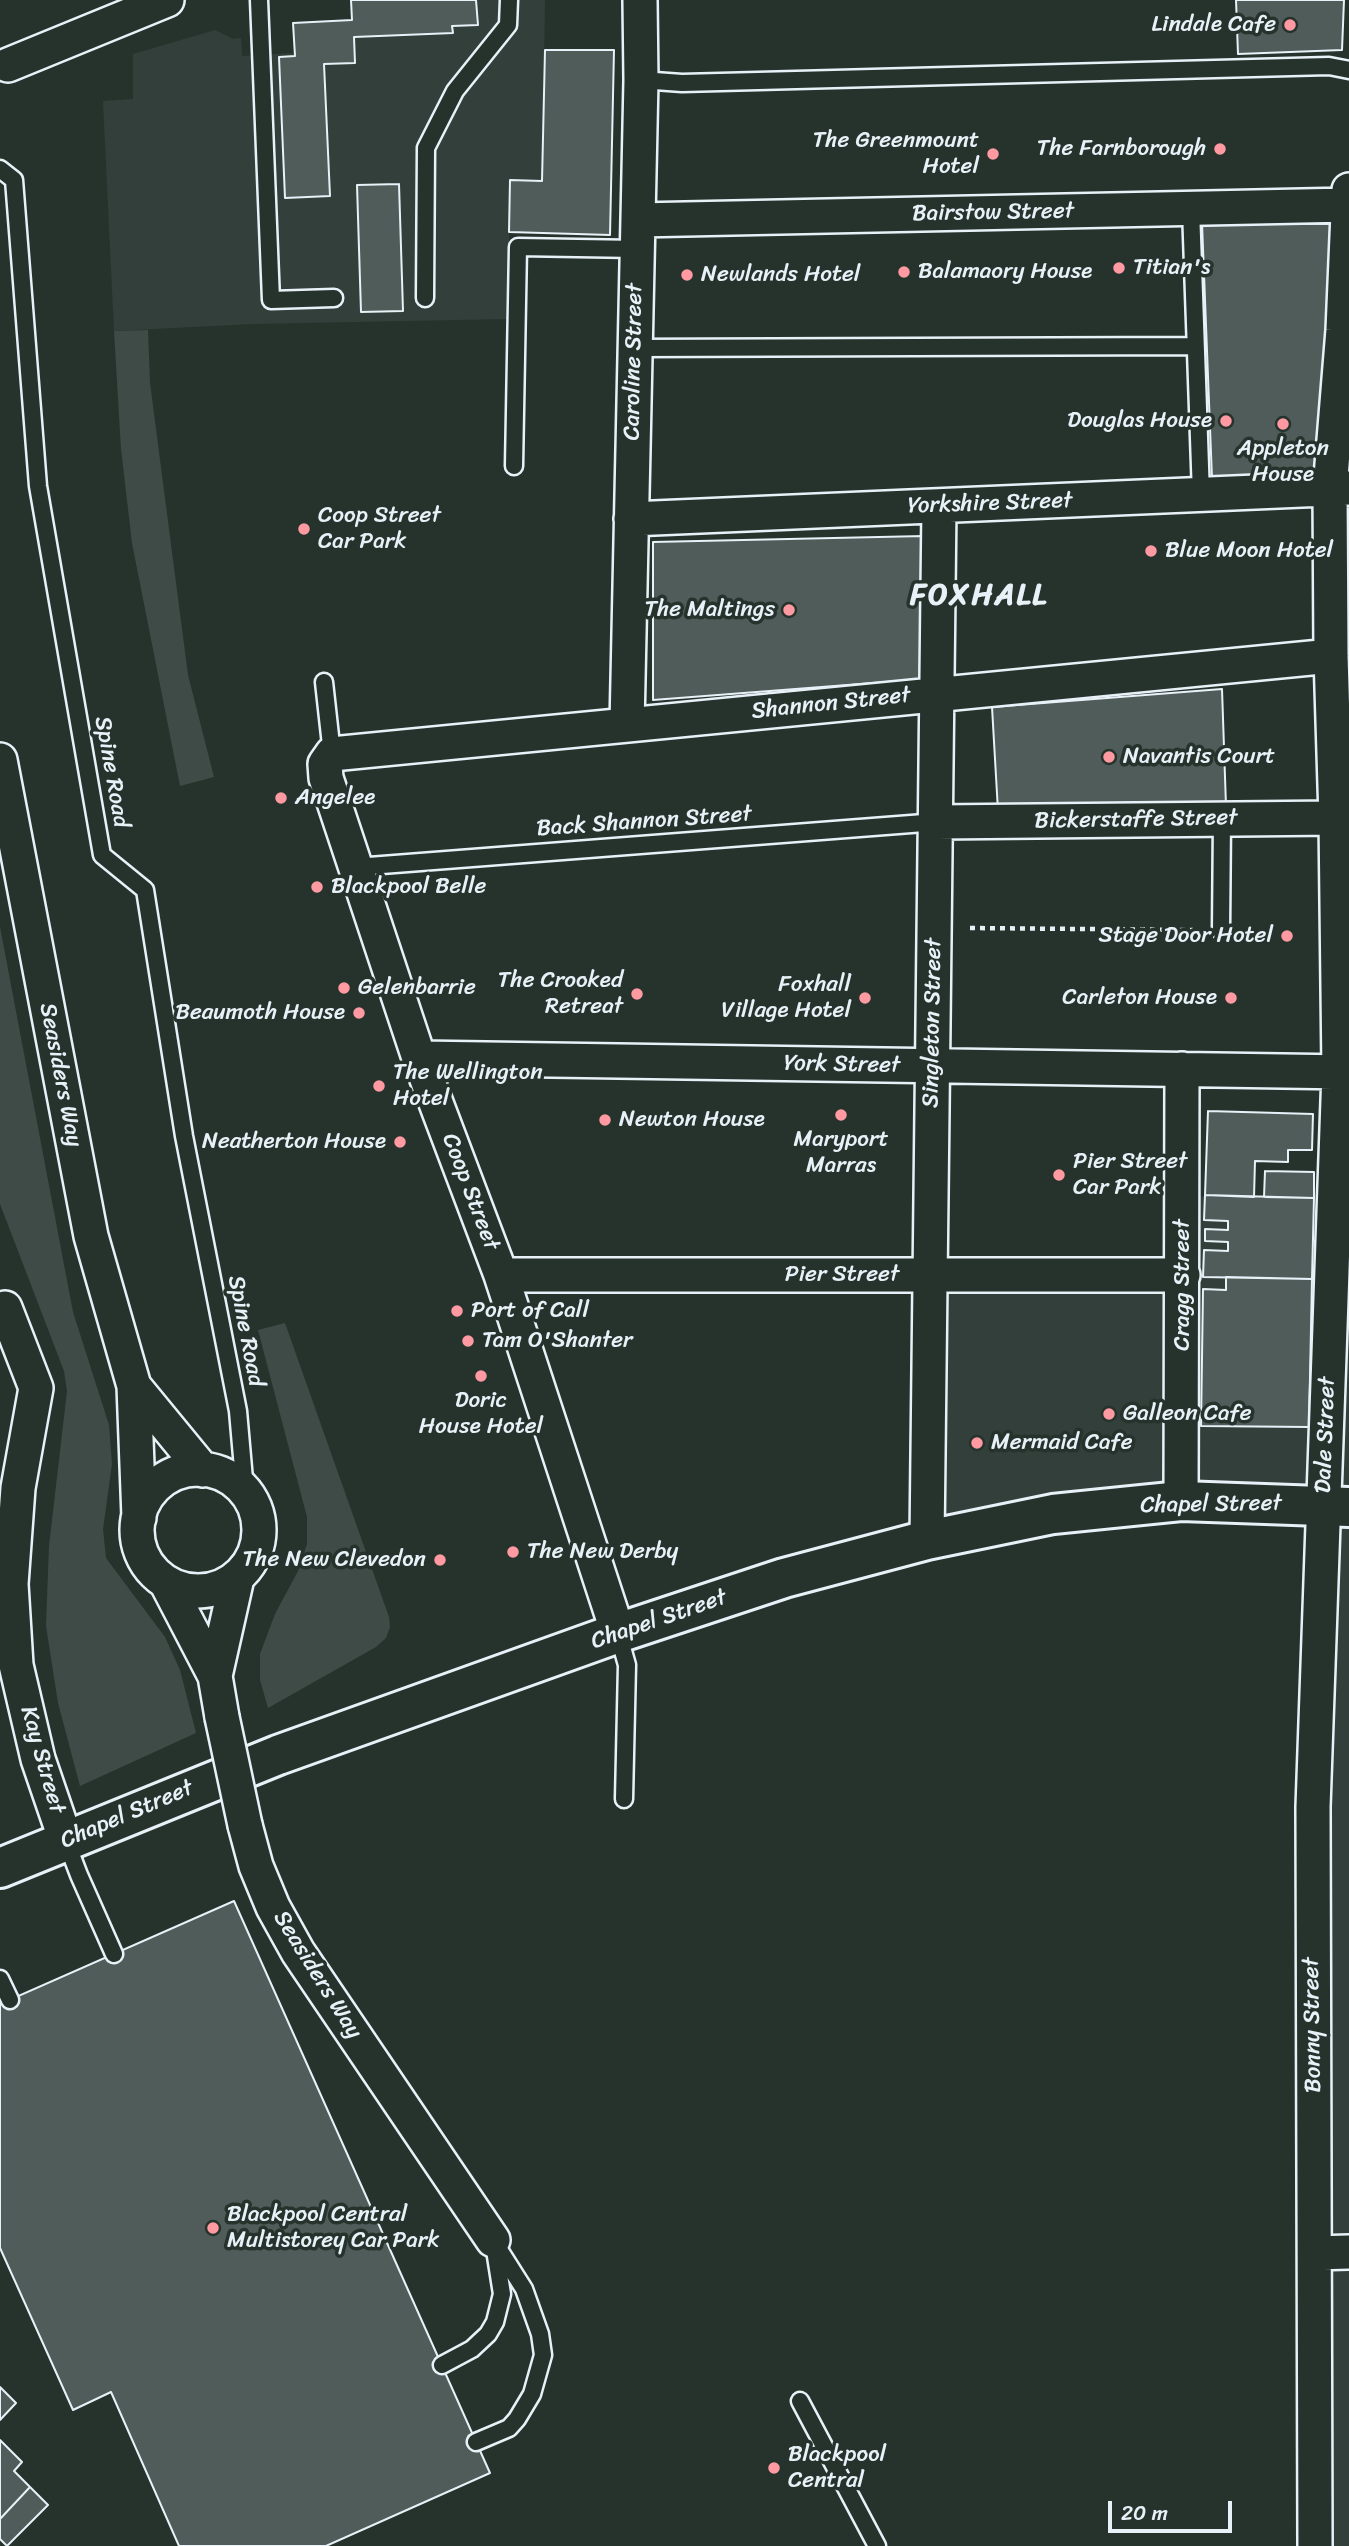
<!DOCTYPE html>
<style>
body{margin:0}
#map{position:relative;width:1349px;height:2546px;overflow:hidden;background:#26332d;font-family:Sriracha,sans-serif}
canvas{display:block}
.scale{position:absolute;left:1108px;top:2501px;width:124px;height:32px;box-sizing:border-box;border:4px solid #e8f1f8;border-top:0;padding-left:9px;font-size:21px;line-height:24px;white-space:nowrap;color:#e8f1f8;-webkit-text-stroke:5px #26332d;paint-order:stroke}
</style>
<div id="map">
<canvas width="1349" height="2546"></canvas>
<div class="scale">20 m</div>
</div>
<script>
const c = document.querySelector('canvas').getContext('2d');
c.lineJoin = 'round';
function fillPath(path, color) {
  c.fillStyle = color;
  c.fill(path, 'evenodd');
}
function shape(rows) {
  const path = new Path2D();
  for (const r of rows) {
    if (r.length === 3) {
      path.moveTo(r[0] + r[2], r[1]);
      path.arc(r[0], r[1], r[2], 0, 2 * Math.PI);
      continue;
    }
    path.moveTo(r[0], r[1]);
    for (let i = 2; i < r.length; i += 2) path.lineTo(r[i], r[i + 1]);
  }
  return path;
}
function strokePath(path, color, width, dash) {
  c.strokeStyle = color;
  c.lineWidth = width;
  c.lineCap = dash ? 'butt' : 'round';
  c.setLineDash(dash || []);
  c.stroke(path);
}
function label(font, color, halo, rows, align = 'center') {
  c.font = font + ' Sriracha,sans-serif';
  c.lineWidth = 7;
  c.setLineDash([]);
  c.textBaseline = 'middle';
  c.strokeStyle = halo;
  c.fillStyle = color;
  for (const [text, x, y, turn = 0] of rows) {
    c.save();
    c.translate(x, y);
    c.rotate((+turn || 0) * Math.PI / 180);
    c.textAlign = isNaN(turn) ? turn : align;
    if (halo) c.strokeText(text, 0, 0);
    c.fillText(text, 0, 0);
    c.restore();
  }
}
fillPath(shape([
 [351,0,545,0,542,181,510,181,508,319,252,324,114,331,103,101,133,99,133,54,215,30,233,39,241,38,242,56,294,53,293,23,352,20],
 [1349,209,1349,2546,1316,2546,1324,1505,928,1540,930,1275,1183,1275,1183,1196,1334,1199]
]), '#333f3a');
fillPath(shape([
 [148,330,150,383,188,675,214,777,180,786,132,543,121,449,114,331],
 [0,927,73,1312,109,1425,112,1464,103,1529,106,1558,165,1637,180,1670,196,1733,80,1786,58,1703,46,1626,49,1546,67,1391,64,1371,0,1204],
 [285,1323,389,1617,390,1627,386,1638,376,1647,268,1708,260,1680,260,1654,275,1614,298,1571,307,1544,307,1517,258,1330]
]), '#3e4b47');
const building = shape([
 [351,0,476,0,478,25,452,26,453,33,354,37,355,63,324,64,330,196,285,198,279,57,295,56,293,23,352,20,351,0],
 [1236,0,1344,0,1342,50,1238,54,1236,0],
 [545,50,614,50,610,235,509,232,510,180,542,181,545,50],
 [399,184,403,311,361,312,357,185,399,184],
 [1202,223,1333,224,1316,475,1212,479,1202,223],
 [924,536,925,679,653,700,653,542,924,536],
 [1222,689,1226,806,998,811,992,707,1222,689],
 [1208,1111,1313,1114,1312,1150,1288,1150,1288,1162,1255,1161,1254,1197,1205,1195,1208,1111],
 [1265,1171,1314,1172,1314,1198,1264,1197,1265,1171],
 [1205,1195,1314,1198,1312,1279,1203,1277,1204,1250,1228,1251,1228,1242,1205,1241,1205,1229,1228,1230,1228,1221,1204,1220,1205,1195],
 [1226,1277,1312,1279,1309,1427,1201,1426,1203,1289,1226,1290,1226,1277],
 [234,1901,490,2473,326,2546,179,2546,111,2392,73,2410,0,2248,0,2004,234,1901],
 [0,2387,16,2403,0,2420,0,2387],
 [0,2440,22,2462,14,2471,30,2487,0,2519,0,2440],
 [30,2487,48,2505,7,2546,0,2539,0,2519,30,2487]
]);
fillPath(building, '#505c59');
strokePath(building, '#e8f1f8', 2);
const lane = shape([
 [259,0,271,300,334,298],
 [641,80,682,83,1329,66,1349,70],
 [0,169,14,180,38,486,102,855,145,890,184,1136,238,1411,245,1491],
 [1191,209,1201,495],
 [425,298,426,148,455,91,508,25,509,0],
 [635,348,1194,346],
 [514,466,518,247,637,249],
 [324,682,332,754],
 [356,867,937,822],
 [1221,931,1222,819],
 [618,1633,627,1665,624,1799],
 [66,1841,79,1875,114,1954],
 [0,1979,10,2000],
 [442,2365,472,2349,488,2334,495,2322,502,2294,495,2250],
 [800,2401,877,2546],
 [476,2442,509,2428,517,2419,532,2394,543,2355,540,2334,524,2289,493,2240]
]);
const street = shape([
 [8,65,167,0],
 [638,220,1349,205],
 [631,519,1349,488],
 [627,725,641,80,640,0],
 [0,760,91,1236,134,1386,139,1518],
 [937,822,1336,818],
 [419,1058,1349,1072],
 [501,1275,1183,1275],
 [5,1308,36,1388,18,1488,11,1584,16,1665,38,1759,66,1841],
 [134,1386,203,1470],
 [198,1530,61],
 [1181,1501,1182,1069],
 [927,1540,939,506],
 [166,1582,215,1676,222,1717],
 [618,1633,501,1275,419,1058,326,778,325,764,332,754,1331,656],
 [215,1676,237,1578],
 [245,1825,256,1866,273,1907,298,1952,493,2240],
 [1315,2253,1349,2252],
 [1315,2546,1313,1807,1339,1072,1336,818,1331,656,1330,489,1343,330,1349,190]
]);
const secondary = shape([
 [0,1868,278,1755,618,1633,784,1578,927,1540,1053,1514,1181,1501,1349,1507]
]);
strokePath(lane, '#e8f1f8', 21);
strokePath(street, '#e8f1f8', 38);
strokePath(secondary, '#e8f1f8', 44);
strokePath(shape([
 [970,928,1193,930]
]), '#e8f1f8', 4.5, [5, 5]);
strokePath(lane, '#26332d', 16);
strokePath(street, '#26332d', 33);
strokePath(secondary, '#26332d', 38);
const streetBridge = shape([
 [222,1717,245,1825]
]);
strokePath(streetBridge, '#e8f1f8', 38, []);
strokePath(streetBridge, '#26332d', 33);
for (const [x, y, r, color] of [
 [1290,25,7,"#ff9aa2"],
 [1220,149,7,"#ff9aa2"],
 [993,154,7,"#ff9aa2"],
 [1119,268,7,"#ff9aa2"],
 [904,272,7,"#ff9aa2"],
 [687,275,7,"#ff9aa2"],
 [1226,421,7,"#ff9aa2"],
 [1283,424,7,"#ff9aa2"],
 [304,529,7,"#ff9aa2"],
 [1151,551,7,"#ff9aa2"],
 [789,610,7,"#ff9aa2"],
 [1109,757,7,"#ff9aa2"],
 [281,798,7,"#ff9aa2"],
 [317,887,7,"#ff9aa2"],
 [1287,936,7,"#ff9aa2"],
 [344,988,7,"#ff9aa2"],
 [637,994,7,"#ff9aa2"],
 [865,998,7,"#ff9aa2"],
 [1231,998,7,"#ff9aa2"],
 [359,1013,7,"#ff9aa2"],
 [379,1086,7,"#ff9aa2"],
 [841,1115,7,"#ff9aa2"],
 [605,1120,7,"#ff9aa2"],
 [400,1142,7,"#ff9aa2"],
 [1059,1175,7,"#ff9aa2"],
 [457,1311,7,"#ff9aa2"],
 [468,1341,7,"#ff9aa2"],
 [481,1376,7,"#ff9aa2"],
 [1109,1414,7,"#ff9aa2"],
 [977,1443,7,"#ff9aa2"],
 [513,1552,7,"#ff9aa2"],
 [440,1560,7,"#ff9aa2"],
 [213,2228,7,"#ff9aa2"],
 [774,2468,7,"#ff9aa2"]
]) {
  const dot = new Path2D();
  dot.arc(x, y, r, 0, 2 * Math.PI);
  c.fillStyle = color;
  c.fill(dot);
  strokePath(dot, '#26332d', 2.5);
}
label('23px', '#e8f1f8', '#26332d', [
 ["Lindale Cafe",1276,25,"right"],
 ["The Greenmount",979,141,"right"],
 ["Hotel",979,167,"right"],
 ["The Farnborough",1206,149,"right"],
 ["Titian's",1133,268],
 ["Balamaory House",918,272],
 ["Newlands Hotel",701,275],
 ["Douglas House",1212,421,"right"],
 ["Appleton",1283,449,"center"],
 ["House",1283,475,"center"],
 ["Coop Street",318,516],
 ["Car Park",318,542],
 ["Blue Moon Hotel",1165,551],
 ["The Maltings",775,610,"right"],
 ["Navantis Court",1123,757],
 ["Angelee",295,798],
 ["Blackpool Belle",331,887],
 ["Stage Door Hotel",1273,936,"right"],
 ["The Crooked",623,981,"right"],
 ["Retreat",623,1007,"right"],
 ["Foxhall",851,985,"right"],
 ["Village Hotel",851,1011,"right"],
 ["Gelenbarrie",358,988],
 ["Carleton House",1217,998,"right"],
 ["Beaumoth House",345,1013,"right"],
 ["The Wellington",393,1073],
 ["Hotel",393,1099],
 ["Newton House",619,1120],
 ["Maryport",841,1140,"center"],
 ["Marras",841,1166,"center"],
 ["Neatherton House",386,1142,"right"],
 ["Pier Street",1073,1162],
 ["Car Park",1073,1188],
 ["Port of Call",471,1311],
 ["Tam O'Shanter",482,1341],
 ["Doric",481,1401,"center"],
 ["House Hotel",481,1427,"center"],
 ["Galleon Cafe",1123,1414],
 ["Mermaid Cafe",991,1443],
 ["The New Derby",527,1552],
 ["The New Clevedon",426,1560,"right"],
 ["Blackpool Central",227,2215],
 ["Multistorey Car Park",227,2241],
 ["Blackpool",788,2455],
 ["Central",788,2481]
], 'left');
label('23px', '#e8f1f8', '#26332d', [
 ["Bairstow Street",993,213,-1],
 ["Caroline Street",634,362,-89],
 ["Yorkshire Street",990,504,-2],
 ["Shannon Street",831,704,-6],
 ["Spine Road",111,772,80],
 ["Bickerstaffe Street",1136,820,-1],
 ["Back Shannon Street",644,822,-4],
 ["Singleton Street",933,1023,-89],
 ["York Street",842,1065,1],
 ["Seasiders Way",60,1075,79],
 ["Coop Street",470,1192,69],
 ["Pier Street",842,1275],
 ["Cragg Street",1183,1285,-90],
 ["Spine Road",245,1331,79],
 ["Dale Street",1326,1435,-88],
 ["Chapel Street",1211,1505,-1],
 ["Chapel Street",659,1620,-19],
 ["Kay Street",42,1760,74],
 ["Chapel Street",127,1815,-23],
 ["Seasiders Way",317,1975,58],
 ["Bonny Street",1313,2025,-91]
]);
c.letterSpacing = '2px';
label('bold 30px', '#e8f1f8', '#26332d', [
 ["FOXHALL",979,596]
]);
c.letterSpacing = '0px';
</script>
